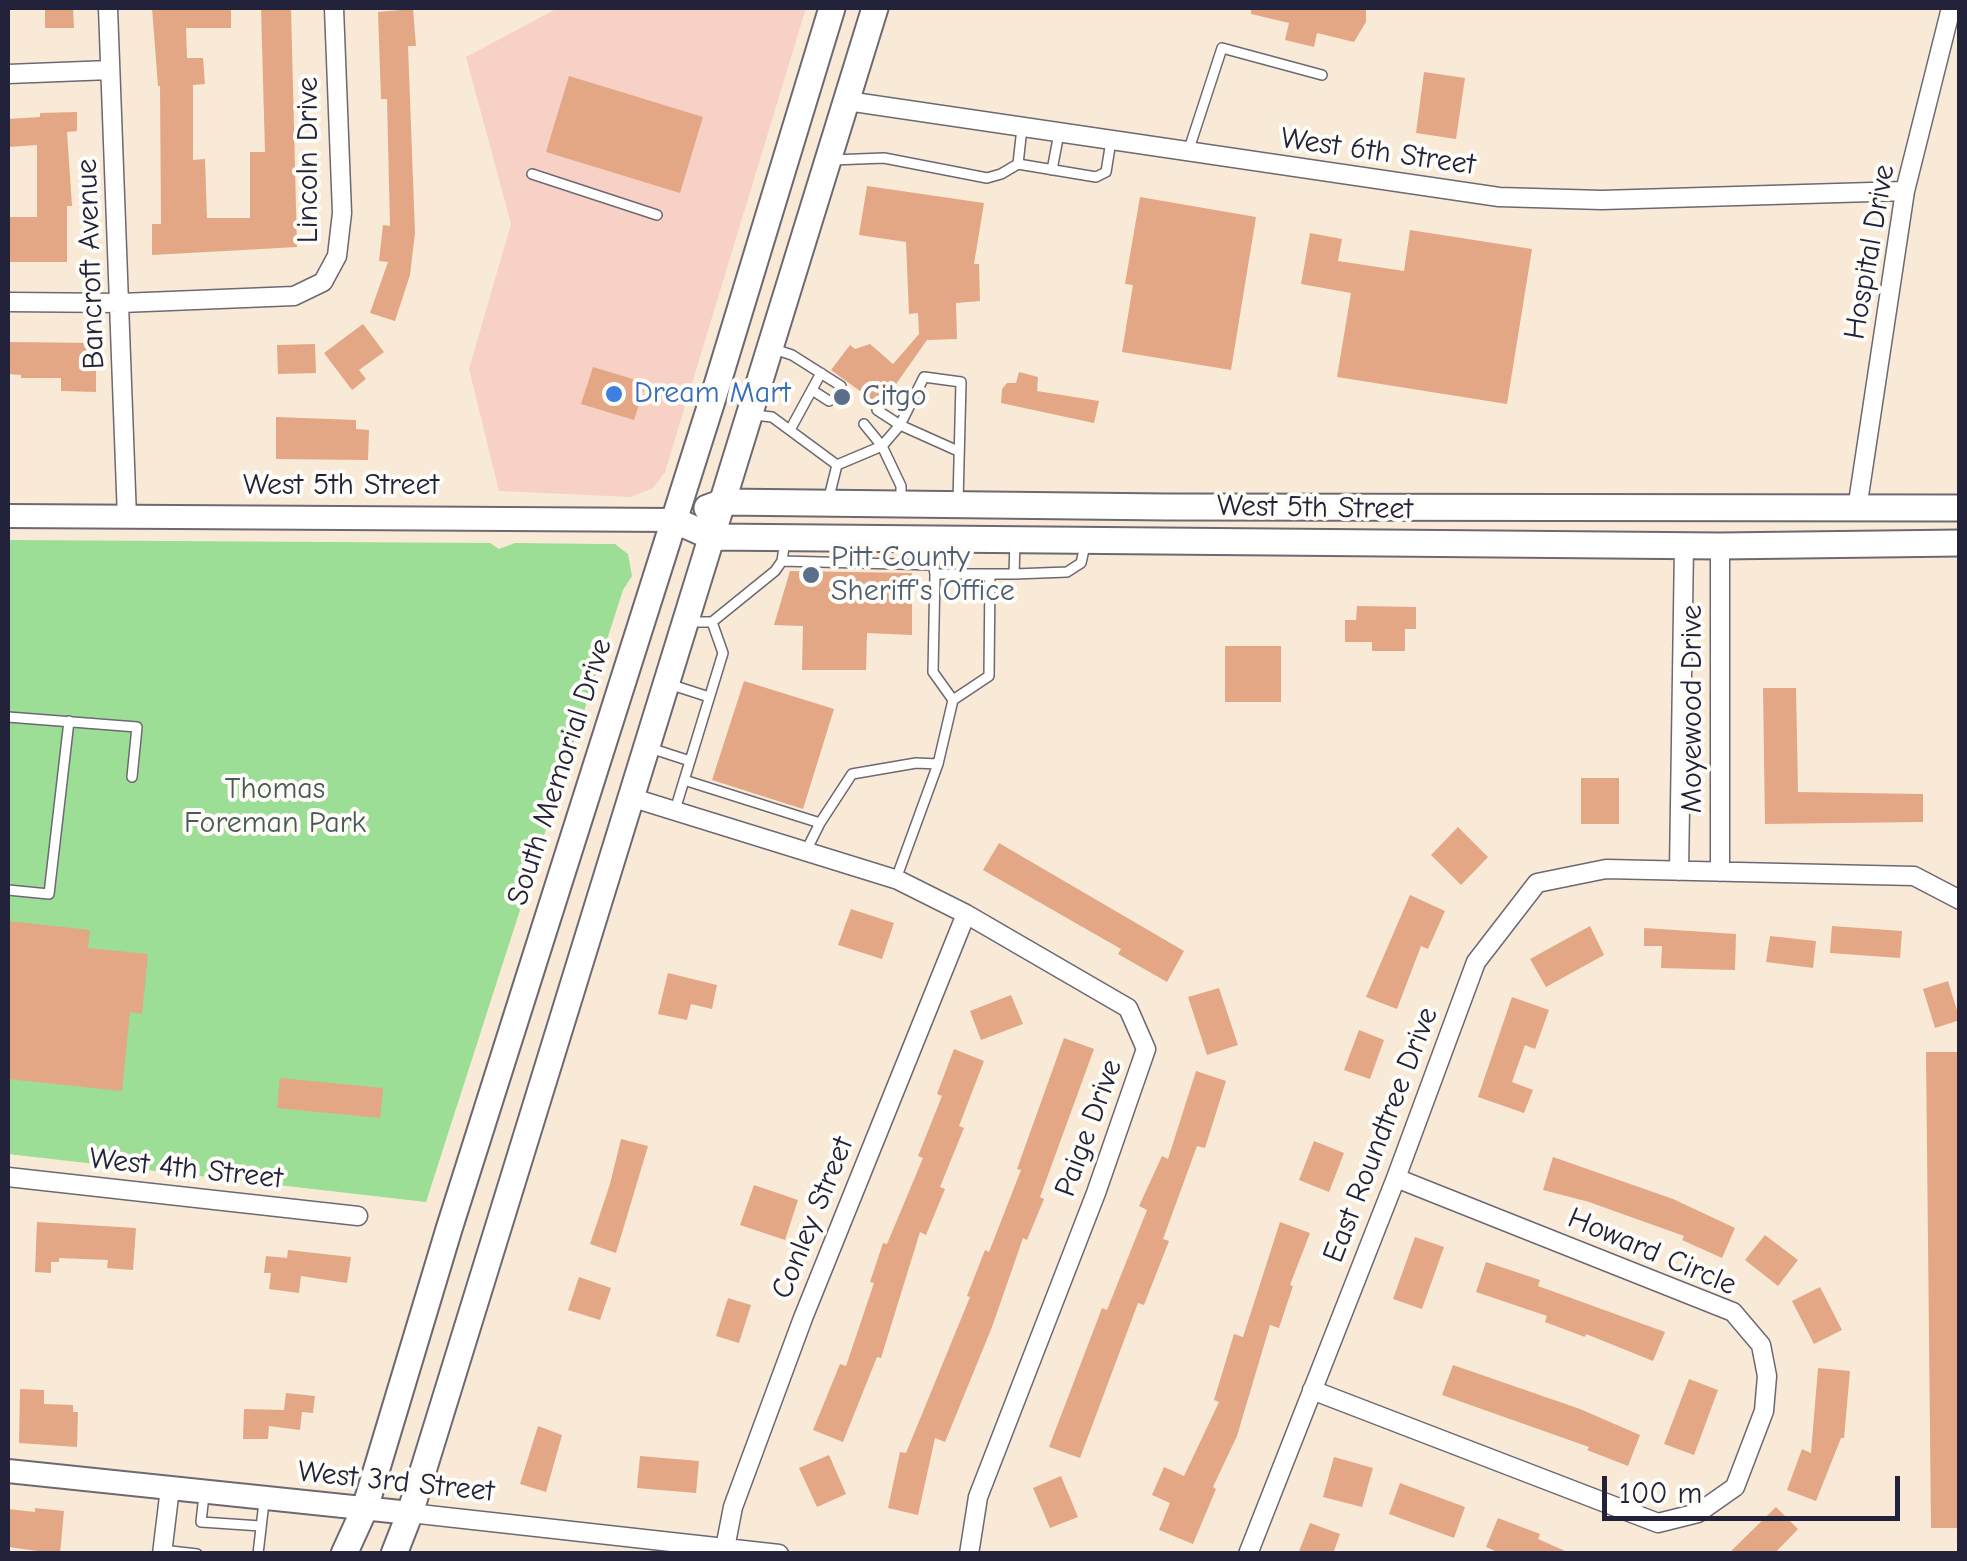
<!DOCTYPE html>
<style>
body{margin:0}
#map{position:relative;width:1967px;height:1561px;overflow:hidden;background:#f8ead6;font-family:"Comic Neue",sans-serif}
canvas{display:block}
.frame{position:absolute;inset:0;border:10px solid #22223b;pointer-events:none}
.scale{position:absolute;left:1602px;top:1476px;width:298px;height:45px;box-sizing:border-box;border:5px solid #22223b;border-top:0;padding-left:12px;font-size:30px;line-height:35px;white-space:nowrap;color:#22223b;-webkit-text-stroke:8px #fdfcf7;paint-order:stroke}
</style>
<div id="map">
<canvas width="1967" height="1561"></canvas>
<div class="frame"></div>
<div class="scale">100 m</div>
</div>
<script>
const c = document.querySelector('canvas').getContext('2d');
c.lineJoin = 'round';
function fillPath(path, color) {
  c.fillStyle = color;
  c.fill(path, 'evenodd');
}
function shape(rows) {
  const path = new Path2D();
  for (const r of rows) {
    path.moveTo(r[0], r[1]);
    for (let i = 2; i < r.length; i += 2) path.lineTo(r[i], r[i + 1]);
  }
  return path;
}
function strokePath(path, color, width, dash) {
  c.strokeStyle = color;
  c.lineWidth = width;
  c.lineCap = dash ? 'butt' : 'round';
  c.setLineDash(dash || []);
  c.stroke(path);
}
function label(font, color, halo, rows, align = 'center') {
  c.font = font + ' "Comic Neue",sans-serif';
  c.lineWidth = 8;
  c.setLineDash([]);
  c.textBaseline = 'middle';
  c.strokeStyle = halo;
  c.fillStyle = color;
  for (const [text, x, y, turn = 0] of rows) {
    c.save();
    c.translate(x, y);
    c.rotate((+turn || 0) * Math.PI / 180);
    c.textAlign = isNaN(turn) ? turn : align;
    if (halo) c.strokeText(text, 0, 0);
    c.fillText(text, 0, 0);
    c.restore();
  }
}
fillPath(shape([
 [558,8,806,8,665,472,653,488,631,497,499,491,469,369,511,224,466,57]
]), '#f7d1c6');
fillPath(shape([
 [8,540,490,543,499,549,515,543,602,544,615,544,628,554,632,576,623,590,426,1202,8,1154]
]), '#9cde95');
fillPath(shape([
 [45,8,73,8,74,28,45,28],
 [152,8,231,8,231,28,186,28,187,58,203,58,205,84,193,85,193,160,205,159,207,218,250,218,250,152,265,152,261,8,291,8,297,247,152,255,152,224,161,224,160,86,158,86],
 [1251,8,1366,8,1366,22,1354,42,1317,33,1314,47,1285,40,1289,23,1251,14],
 [413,9,416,46,408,46,415,233,410,275,395,321,370,313,388,262,379,261,383,225,390,226,387,99,381,99,378,12],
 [1424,72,1465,78,1456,139,1416,133],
 [569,76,703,117,680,193,546,152],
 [77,112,77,131,67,132,72,206,67,206,67,262,8,262,8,217,37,217,37,145,8,147,8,119,40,117,40,113],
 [867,186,984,203,974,264,979,264,980,301,956,303,957,339,927,340,882,404,875,402,831,370,850,345,855,349,870,344,893,364,919,334,918,313,909,314,906,242,859,235],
 [1140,197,1256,217,1231,370,1122,352,1133,285,1125,284],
 [1410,230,1532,249,1507,404,1337,377,1351,293,1301,284,1310,233,1342,239,1338,261,1404,271],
 [363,324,384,352,359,370,366,379,352,390,324,353],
 [8,342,96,343,96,392,61,391,61,378,21,378,21,375,8,374],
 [315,344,316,373,278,374,277,345],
 [593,367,646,383,634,420,581,404],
 [1019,372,1038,377,1037,391,1099,401,1094,423,1001,403,1002,389,1007,383,1016,383],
 [276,417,356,420,356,429,369,430,368,460,276,459],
 [790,571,912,573,912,635,867,633,866,670,802,670,803,626,774,625],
 [1357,606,1416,607,1416,629,1405,629,1405,651,1372,651,1372,642,1345,642,1345,620,1356,620],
 [1225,646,1281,646,1281,702,1225,702],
 [744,681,834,709,803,809,712,780],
 [1763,688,1796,688,1798,792,1923,794,1923,822,1765,824],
 [1581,778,1619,778,1619,824,1581,824],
 [1458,827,1488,857,1461,885,1431,855],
 [999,843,1184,951,1167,982,1118,954,1121,949,983,870],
 [1410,895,1445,911,1428,949,1421,946,1397,1009,1366,997],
 [851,909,894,923,882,959,838,945],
 [8,921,90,930,88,948,148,954,142,1014,130,1012,122,1091,8,1079],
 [1590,926,1604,955,1546,987,1530,959],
 [1832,926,1902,931,1900,958,1830,953],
 [1644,928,1736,934,1735,970,1661,968,1662,946,1644,946],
 [1770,936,1816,941,1813,968,1766,962],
 [668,973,717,985,712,1009,691,1004,687,1020,658,1014],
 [1948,981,1960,1020,1935,1028,1923,989],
 [1219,988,1238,1045,1207,1055,1188,997],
 [1011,995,1023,1024,981,1040,970,1011],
 [1512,997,1549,1010,1535,1049,1525,1045,1512,1082,1533,1090,1524,1113,1478,1097],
 [1359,1030,1384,1040,1370,1079,1344,1070],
 [1064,1038,1094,1049,1040,1197,1044,1199,1027,1240,1023,1238,992,1327,945,1442,935,1438,918,1515,888,1508,900,1452,906,1453,970,1297,967,1296,985,1250,989,1252,1021,1170,1017,1169],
 [954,1049,984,1061,959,1126,964,1128,940,1187,945,1189,926,1235,920,1232,881,1358,877,1357,843,1442,813,1430,840,1364,846,1366,874,1283,870,1282,883,1243,887,1244,923,1158,918,1156,942,1096,937,1094],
 [1926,1052,1957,1052,1960,1528,1931,1528],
 [1196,1071,1226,1081,1205,1148,1197,1146,1163,1239,1169,1241,1144,1305,1138,1303,1080,1458,1049,1447,1102,1308,1107,1310,1147,1210,1139,1206,1162,1156,1168,1159],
 [280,1078,383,1088,380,1118,277,1108],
 [621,1139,648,1146,616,1253,590,1244,610,1184],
 [1314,1141,1344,1153,1329,1192,1299,1180],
 [1553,1157,1673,1199,1735,1228,1722,1258,1682,1240,1684,1236,1589,1202,1543,1190],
 [754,1185,798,1200,785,1240,740,1225],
 [37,1222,136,1228,133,1270,107,1268,108,1260,59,1258,59,1262,51,1262,51,1273,35,1272],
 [1280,1222,1310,1233,1290,1285,1293,1286,1279,1328,1270,1325,1237,1436,1213,1487,1216,1489,1193,1544,1159,1530,1170,1503,1152,1495,1164,1467,1184,1476,1219,1402,1214,1400,1234,1334,1243,1337],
 [1765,1235,1798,1260,1778,1286,1745,1260],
 [1415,1237,1444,1247,1422,1309,1393,1299],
 [288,1250,351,1257,347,1283,301,1276,299,1293,269,1289,271,1273,264,1273,266,1256,287,1258],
 [1486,1262,1540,1280,1538,1286,1665,1332,1653,1361,1586,1334,1585,1337,1545,1322,1547,1316,1476,1292],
 [579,1277,611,1288,600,1320,568,1310],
 [1820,1287,1842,1330,1814,1344,1792,1301],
 [728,1298,751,1305,739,1343,716,1336],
 [1453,1365,1580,1409,1640,1435,1628,1466,1587,1450,1589,1447,1442,1395],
 [1818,1368,1850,1371,1844,1438,1841,1438,1816,1501,1787,1490,1802,1449,1811,1453],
 [1689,1379,1718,1390,1694,1455,1664,1444],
 [20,1389,44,1390,44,1404,73,1405,73,1412,78,1412,77,1447,19,1443],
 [286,1393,315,1396,313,1413,302,1412,300,1430,269,1426,268,1439,243,1439,244,1409,284,1410],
 [538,1426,562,1435,546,1492,520,1484],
 [829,1455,846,1494,817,1507,799,1468],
 [640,1456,699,1461,696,1493,637,1488],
 [1334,1457,1373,1468,1362,1507,1323,1497],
 [1061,1476,1078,1517,1050,1528,1033,1488],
 [1400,1483,1465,1507,1454,1538,1389,1514],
 [1776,1507,1798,1529,1774,1554,1728,1554],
 [35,1508,64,1511,60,1554,8,1547,8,1509,35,1512],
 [1498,1518,1540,1534,1538,1539,1572,1554,1502,1554,1486,1547],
 [1310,1523,1340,1534,1333,1554,1298,1554]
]), '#e3a786');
const lane = shape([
 [1022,128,1018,164,1096,177,1106,172,1111,141],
 [1188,152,1222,48,1322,75],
 [832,160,884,158,987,178,1001,174,1018,164],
 [1052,170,1059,133],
 [532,174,657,215],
 [774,349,792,355,841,386],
 [812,390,829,401],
 [754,415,772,417,837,465,882,446,900,425,877,410],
 [864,424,882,446,901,486,901,501],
 [790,430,821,373],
 [828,501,837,465],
 [958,502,961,382,924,377,900,425,958,451],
 [929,541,935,574,1014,574,1067,572,1081,563,1086,541],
 [782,561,934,565],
 [935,574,933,672,953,700,938,764],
 [1014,574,1015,542],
 [687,622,712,622,775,571,782,561,785,540],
 [669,684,709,697],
 [953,700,989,676,990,574],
 [8,717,137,727,132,777],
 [650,748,690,761],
 [684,780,820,823,852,774,916,763,938,764,896,879],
 [675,810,723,653,712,622],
 [806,851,820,823],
 [8,890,49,894,69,721],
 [204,1495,201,1522,261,1526],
 [162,1550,197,1554],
 [258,1554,264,1502]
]);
const street = shape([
 [108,8,127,518],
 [8,74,110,70],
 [847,101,1499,197,1602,200,1905,191],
 [8,302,121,303,294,296,323,282,337,256,342,213,334,8],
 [1857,509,1905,191,1951,8],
 [630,797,898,880,966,914,1128,1008,1146,1049,1096,1193,978,1497,969,1554],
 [1679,871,1684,546],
 [1720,872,1720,546],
 [8,1177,358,1216],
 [1312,1390,1658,1523,1698,1513,1735,1487,1764,1411,1767,1376,1761,1345,1733,1312,1396,1178],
 [410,1513,779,1554],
 [725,1548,733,1507,803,1318,966,914],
 [162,1554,170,1488],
 [1248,1554,1396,1178,1476,962,1537,883,1606,869,1914,876,1960,900]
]);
const secondary = shape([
 [8,516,674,520],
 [8,1471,410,1513]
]);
const primary = shape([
 [707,508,723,502,1167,507,1960,508],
 [674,520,712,537,1720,546,1960,543],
 [344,1554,365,1508,449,1229,718,382,832,8],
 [394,1554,410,1513,875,8]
]);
strokePath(lane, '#6d6871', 12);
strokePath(street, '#6d6871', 21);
strokePath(secondary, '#6d6871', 26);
strokePath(primary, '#6d6871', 29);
strokePath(lane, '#fff', 9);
strokePath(street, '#fff', 18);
strokePath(secondary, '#fff', 22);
strokePath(primary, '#fff', 25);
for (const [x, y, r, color] of [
 [614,394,10,"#3f7fe0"],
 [842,397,10,"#5c6f8a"],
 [811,575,10,"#5c6f8a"]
]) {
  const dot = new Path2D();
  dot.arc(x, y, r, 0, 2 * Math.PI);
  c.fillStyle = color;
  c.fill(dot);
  strokePath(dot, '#fdfcf7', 4);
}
label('30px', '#22223b', '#fdfcf7', [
 ["West 6th Street",1378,152,8],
 ["Lincoln Drive",309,160,-90],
 ["Hospital Drive",1870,252,-80],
 ["Bancroft Avenue",91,264,-92],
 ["West 5th Street",341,486],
 ["West 5th Street",1315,508,1],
 ["Moyewood Drive",1693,709,-90],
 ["South Memorial Drive",560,772,-72],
 ["Paige Drive",1089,1128,-70],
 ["East Roundtree Drive",1381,1135,-69],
 ["West 4th Street",186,1169,6],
 ["Conley Street",813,1218,-68],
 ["Howard Circle",1652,1252,23],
 ["West 3rd Street",396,1482,6]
]);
label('30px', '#366cbe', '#fdfcf7', [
 ["Dream Mart",634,394]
], 'left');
label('30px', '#4e5e75', '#fdfcf7', [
 ["Citgo",862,397],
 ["Pitt County",831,558],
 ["Sheriff's Office",831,592]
], 'left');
label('30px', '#475a56', '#fdfcf7', [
 ["Thomas",275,790],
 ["Foreman Park",275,824]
]);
</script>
